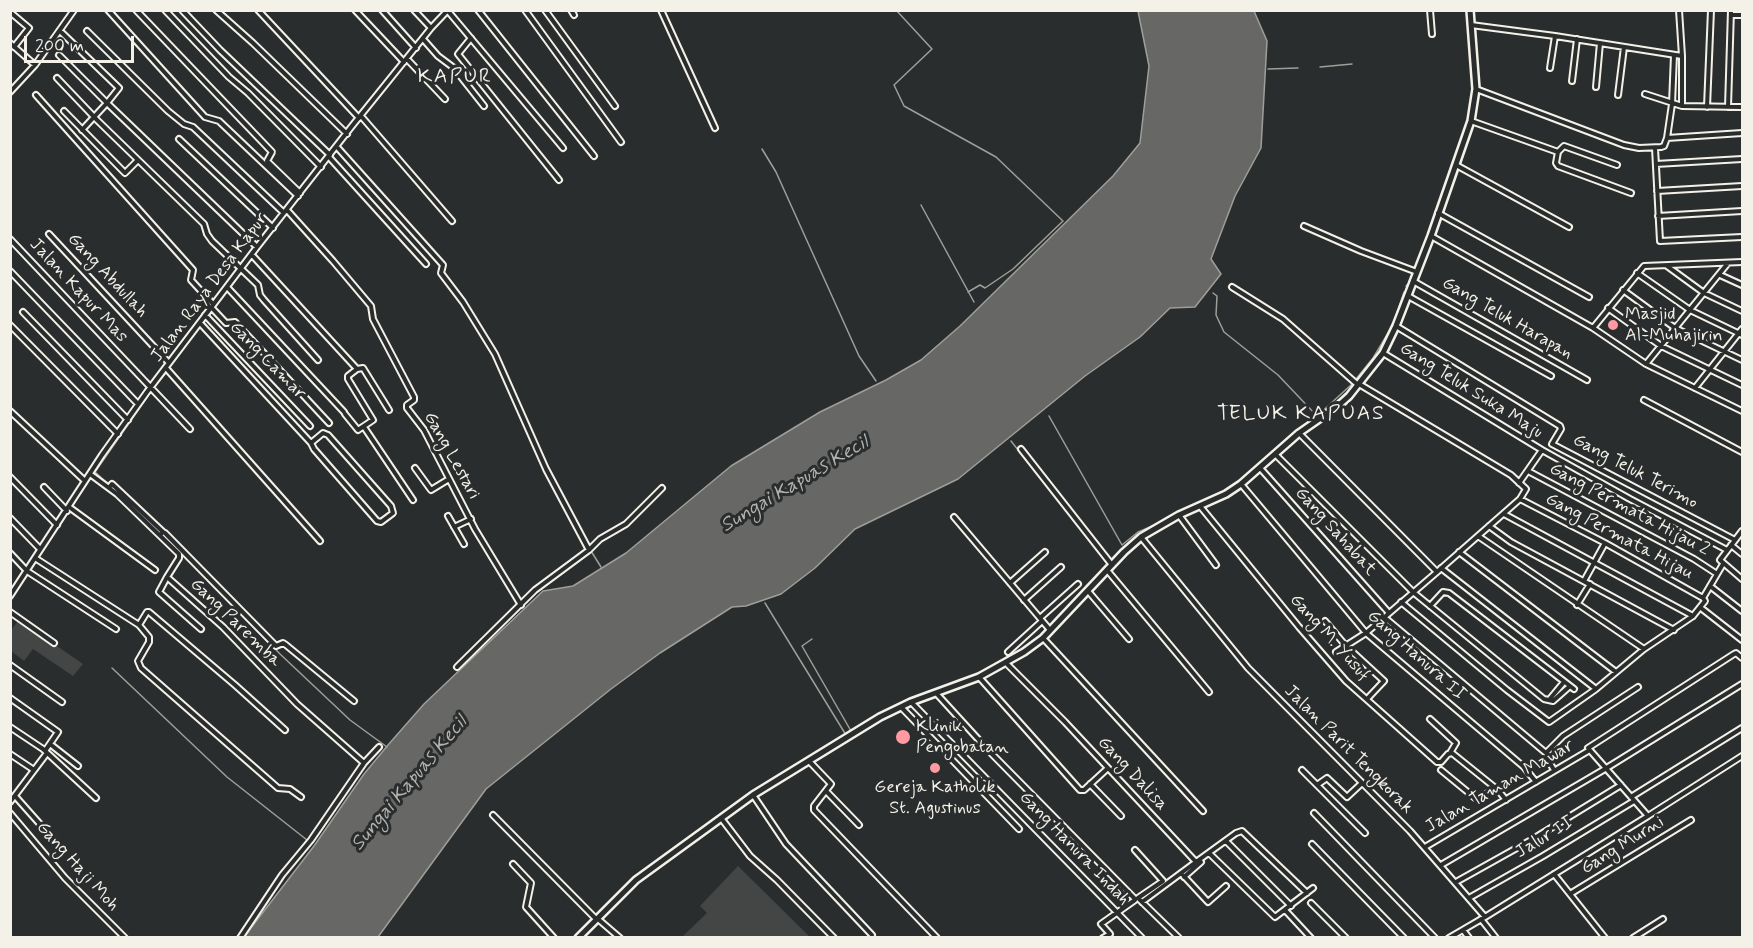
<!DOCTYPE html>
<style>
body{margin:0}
#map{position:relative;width:1753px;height:948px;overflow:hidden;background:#2a2d2e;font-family:Mynerve,sans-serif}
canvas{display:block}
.frame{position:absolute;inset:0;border:12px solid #f4f1e8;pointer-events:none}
.scale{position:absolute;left:24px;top:36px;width:110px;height:27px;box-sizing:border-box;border:3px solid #f4f1e8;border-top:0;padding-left:8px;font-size:18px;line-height:21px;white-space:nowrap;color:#f4f1e8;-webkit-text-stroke:4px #2a2d2e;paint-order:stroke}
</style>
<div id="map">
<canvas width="1753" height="948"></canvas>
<div class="frame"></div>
<div class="scale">200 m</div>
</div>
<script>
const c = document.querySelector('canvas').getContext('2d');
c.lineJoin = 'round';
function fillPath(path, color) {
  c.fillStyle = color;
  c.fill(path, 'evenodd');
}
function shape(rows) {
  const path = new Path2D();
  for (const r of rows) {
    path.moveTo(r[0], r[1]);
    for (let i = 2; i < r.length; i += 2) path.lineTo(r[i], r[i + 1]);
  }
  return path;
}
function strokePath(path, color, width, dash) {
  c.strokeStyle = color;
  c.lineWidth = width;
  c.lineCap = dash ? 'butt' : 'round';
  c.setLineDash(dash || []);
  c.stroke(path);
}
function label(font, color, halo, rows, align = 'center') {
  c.font = font + ' Mynerve,sans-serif';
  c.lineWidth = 6;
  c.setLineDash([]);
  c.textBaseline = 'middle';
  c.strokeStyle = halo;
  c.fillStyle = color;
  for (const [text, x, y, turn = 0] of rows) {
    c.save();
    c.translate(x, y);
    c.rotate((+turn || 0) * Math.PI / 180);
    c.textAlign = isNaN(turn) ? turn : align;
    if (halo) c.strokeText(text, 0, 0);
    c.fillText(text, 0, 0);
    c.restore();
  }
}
fillPath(shape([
 [19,620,83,664,73,676,33,649,24,661,11,651,11,630],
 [738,866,810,937,682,937,707,913,700,906]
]), '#444645');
const water = shape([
 [1138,11,1254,11,1267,41,1261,148,1235,196,1211,259,1221,274,1195,307,1170,308,1140,337,1085,376,958,479,855,529,815,568,781,594,746,606,732,607,660,653,611,689,486,789,378,937,244,937,314,846,364,774,388,745,424,704,543,591,573,586,626,553,731,466,820,412,886,380,921,360,960,326,1113,176,1140,143,1149,66,1138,11]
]);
fillPath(water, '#676866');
strokePath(water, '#9f9f9a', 1.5);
strokePath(shape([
 [896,10,932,49,894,85,904,106,996,157,1063,221,1013,269,985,288,980,285,968,292],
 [1320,67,1352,64],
 [1268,69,1298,68],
 [762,149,776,172,859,356,876,381],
 [921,205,974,302],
 [1406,286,1407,285],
 [1213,293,1217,296,1216,315,1224,332,1278,375,1317,416,1352,384],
 [484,332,490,341],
 [1356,379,1373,358,1393,325,1404,292],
 [154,387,166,373],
 [1049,416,1122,545,1138,532,1162,522],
 [1011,441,1104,559],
 [116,491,95,472,148,396],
 [124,499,132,505],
 [164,535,237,609],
 [591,551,601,567],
 [488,553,517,605],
 [765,603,846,735],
 [257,630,280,654,350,720,387,747],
 [812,639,802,646,851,731],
 [112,668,227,777,307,840],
 [864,724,871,719],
 [1599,927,1608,938]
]), '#9f9f9a', 1.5);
const street = shape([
 [108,10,205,117,219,121,298,196],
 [136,10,272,152,267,161,300,193],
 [165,10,229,77,248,93,321,167],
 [182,10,220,50,330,155],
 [216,10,253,43,347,134],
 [258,10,359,118],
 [355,10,404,62],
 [382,10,416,48],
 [414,10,431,28],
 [478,10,594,156],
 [525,10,621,142],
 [545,10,615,106],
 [571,10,574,15],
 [661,10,715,128],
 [1430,10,1432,34],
 [1679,10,1682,56,1682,106],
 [448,11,563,148],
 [10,12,29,28,14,47],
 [1731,15,1742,15],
 [1471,25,1555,36,1682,56],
 [60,31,119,88,107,103,257,247],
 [87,31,168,111,184,124,193,127,284,213],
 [471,38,458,54,559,180],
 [423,39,438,56,454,68,484,106],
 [10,43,35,65],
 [59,55,107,103,82,130],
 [407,59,445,99],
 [1550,68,1555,36],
 [57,78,97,120,204,224,207,234,212,241,258,285,260,295,264,300,318,360],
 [1572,81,1577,39],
 [1596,87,1600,43],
 [1476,89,1624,145,1639,148,1661,147,1664,146,1667,138,1672,104,1674,55],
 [10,92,35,65,74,10],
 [1645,94,1682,106,1742,107],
 [36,95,193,270,191,280,213,304],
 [1618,95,1624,47],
 [1707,107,1711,10],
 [1728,107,1731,10],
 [64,111,125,173,138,160],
 [361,116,452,221],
 [1471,121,1558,152,1564,146,1617,165],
 [1667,138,1742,133],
 [179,139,273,228],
 [337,147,443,265,441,273,463,302,495,354,546,469,589,550,535,590,457,667],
 [1655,148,1660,241,1742,237],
 [1558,152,1556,163,1558,166,1631,193],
 [329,157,426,264],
 [1656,164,1742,159],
 [1456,165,1569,227],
 [1657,191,1742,186],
 [287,210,333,261,371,306,373,319,414,397,414,400,407,405,407,408,424,430,475,529,521,605],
 [1438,213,1589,297],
 [1658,216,1742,211],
 [1304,226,1361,251,1417,272],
 [49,234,169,363],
 [1431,236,1593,328,1646,364,1742,411],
 [10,239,190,429],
 [252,255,357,369,363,368,389,410],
 [1667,266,1704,293,1742,311],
 [10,271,138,404],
 [1637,273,1690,310,1742,335],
 [1720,275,1742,285],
 [1413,281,1587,380],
 [227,287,344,412],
 [1232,287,1283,319,1358,385],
 [1623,290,1675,328,1742,360],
 [1408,296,1551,376],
 [211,307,226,323,235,322,329,423],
 [1608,308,1661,346,1742,385],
 [23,312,128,420],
 [205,315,310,426],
 [200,323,311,443,314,449,377,521,381,522,393,513,391,506,328,435,323,433,311,443],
 [10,325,118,434],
 [1396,326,1560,426,1561,429,1552,444,1735,540],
 [1593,328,1644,266,1742,262],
 [1383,353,1542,450,1519,483],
 [1646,364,1728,263],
 [166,368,320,541],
 [1359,384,1511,475,1526,489,1520,499],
 [1695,388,1742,329],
 [1644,400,1742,452],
 [10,411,85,481],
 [345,414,358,430,373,420,348,379,348,376,357,369],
 [364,427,413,500],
 [1299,433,1437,572,1520,499,1605,543,1703,598,1705,601,1693,616,1644,649,1596,689,1549,722,1507,690,1401,602],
 [1021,449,1112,565],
 [1542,450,1630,499,1727,550],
 [1276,455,1413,592,1544,699,1553,701,1570,686],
 [415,468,431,490,449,479],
 [1261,469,1389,613],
 [1528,471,1694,559,1717,574],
 [90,474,117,494,179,554,179,558,167,577,223,627,297,704,364,763],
 [10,477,57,525],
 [1241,484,1366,633,1524,767,1536,782],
 [44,487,67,511],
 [109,488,112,484,163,532],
 [1200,506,1299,627,1346,681,1437,762,1441,762,1448,754,1452,753,1498,790,1506,800],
 [69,507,155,570],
 [1504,514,1693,616],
 [1179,515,1216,565],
 [448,516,464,544],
 [954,517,1050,630],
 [10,518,40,549],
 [1489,526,1511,542,1674,630],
 [454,527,471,519],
 [1742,531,1720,560,1742,579],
 [160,535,163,532,165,533,276,646,283,643,286,645,354,701],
 [1478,536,1644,649],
 [1141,537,1248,668,1410,831,1485,917,1648,816,1588,748,1734,654,1736,653,1742,658],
 [1731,545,1742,554],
 [589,550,600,539,626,524,662,488],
 [1459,552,1616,672],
 [10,553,27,571,116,629],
 [35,558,139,625,149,637,149,642,138,661,141,668,278,788,290,789,301,797],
 [1441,568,1596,689],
 [1107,570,1209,692],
 [167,577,159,592,201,629],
 [1584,581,1605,543],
 [1010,583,1045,552],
 [1710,586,1742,611],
 [1088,591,1129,639],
 [10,596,102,455,147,392,257,247,352,126,431,28,448,10],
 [1703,598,1723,564],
 [1024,600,1061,567],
 [1577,605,1590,584],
 [1430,606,1443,592,1449,593,1574,689],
 [1701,608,1742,640],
 [10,612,54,643],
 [1384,617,1546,753,1563,736,1638,687],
 [1040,618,1078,584],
 [1325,621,1346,646,1384,681,1367,699],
 [139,625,147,612,149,612,235,685,285,730],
 [1043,638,1203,811],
 [1008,652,1042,621],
 [1336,652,1366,633,1437,572],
 [1007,664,1065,722,1196,862,1236,833,1242,831,1307,893],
 [10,665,62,702],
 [979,677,1080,790,1084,790,1108,768],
 [936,693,989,751,1135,899],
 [10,698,58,732,45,751],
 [1549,700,1564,682],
 [911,702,1142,938],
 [901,707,1019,829],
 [1430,719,1456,743,1450,753],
 [10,727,43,749,96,798],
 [50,744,78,766],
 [1547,753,1547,758,1554,770],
 [10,754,34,770],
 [809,761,831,784,814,806,814,810,937,938],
 [1302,770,1365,833],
 [1441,770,1475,798,1480,798,1495,788],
 [1090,784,1121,816],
 [1317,785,1327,778,1347,797,1362,783],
 [826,791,859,825],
 [753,795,786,844,872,935],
 [15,796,63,850],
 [1631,797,1742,728],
 [10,802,47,753],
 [10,813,65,878,125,938],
 [1314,813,1435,938],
 [493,815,596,919],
 [1648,816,1742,756],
 [721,818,750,856,777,880,834,938],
 [1226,841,1291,906],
 [1312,844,1404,938],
 [1425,847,1588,751],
 [1135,850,1163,881,1138,898,1179,938],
 [1209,853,1275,917,1313,888],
 [513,864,531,883,526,907,554,938],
 [1441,865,1605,769,1742,684],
 [1181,873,1208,902,1226,886],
 [1554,874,1605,938],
 [1184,877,1201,862],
 [1456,882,1533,839,1621,785],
 [1570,894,1691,820],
 [1469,898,1543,856,1634,801],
 [1142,902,1196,862],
 [1311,903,1346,938],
 [1285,910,1311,938],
 [598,919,620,938],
 [1481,919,1496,938],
 [1463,930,1469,938],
 [240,938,282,875,311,840,364,763,379,747],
 [1103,938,1110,934,1101,924,1135,900],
 [1449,938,1485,917],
 [1633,938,1663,919]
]);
const secondary = shape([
 [578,938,636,880,753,795,880,717,911,702,979,677,1024,652,1043,638,1124,552,1141,537,1179,515,1226,494,1241,484,1299,433,1338,406,1349,396,1383,353,1396,326,1431,236,1471,121,1476,89,1470,10]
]);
strokePath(street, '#f4f1e8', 8);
strokePath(secondary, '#f4f1e8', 10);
strokePath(street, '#2a2d2e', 4);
strokePath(secondary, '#2a2d2e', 5);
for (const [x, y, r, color] of [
 [1613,325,6,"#ff9aa2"],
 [903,737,8,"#ff9aa2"],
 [935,768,6,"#ff9aa2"]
]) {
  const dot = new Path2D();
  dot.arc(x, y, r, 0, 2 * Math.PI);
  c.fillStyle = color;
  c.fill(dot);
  strokePath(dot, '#2a2d2e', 2);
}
label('18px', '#f4f1e8', '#2a2d2e', [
 ["Gang Abdullah",107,276,47],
 ["Jalan Raya Desa Kapur",210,288,-53],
 ["Jalan Kapur Mas",78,291,47],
 ["Gang Teluk Harapan",1507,319,30],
 ["Gang Camar",267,361,46],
 ["Gang Teluk Suka Maju",1471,391,32],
 ["Gang Lestari",451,456,61],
 ["Gang Teluk Terimo",1635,472,28],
 ["Gang Permata Hijau 2",1629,510,28],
 ["Gang Sahabat",1335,532,48],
 ["Gang Permata Hijau",1619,537,28],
 ["Gang Paremba",235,623,44],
 ["Gang M. Yusuf",1329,638,48],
 ["Gang Hanura II",1416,656,42],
 ["Jalan Parit Tengkorak",1348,750,45],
 ["Gang Dalisa",1132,774,47],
 ["Jalan Taman Mawar",1500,787,-30],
 ["Jalur II",1545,838,-31],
 ["Gang Murni",1623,846,-32],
 ["Gang Hanura Indah",1074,849,46],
 ["Gang Haji Moh",77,867,48]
]);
label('18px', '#f4f1e8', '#2a2d2e', [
 ["Masjid",1625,315],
 ["Al-Muhajirin",1625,336],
 ["Klinik",916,727],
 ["Pengobatan",916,748],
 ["Gereja Katholik",935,788,"center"],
 ["St. Agustinus",935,809,"center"]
], 'left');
label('italic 20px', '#b5b3ae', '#2a2d2e', [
 ["Sungai Kapuas Kecil",795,485,-31],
 ["Sungai Kapuas Kecil",410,784,-50]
]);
c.letterSpacing = '1.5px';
label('21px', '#f4f1e8', '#2a2d2e', [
 ["KAPUR",455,78],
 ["TELUK KAPUAS",1301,415]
]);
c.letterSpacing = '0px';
</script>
